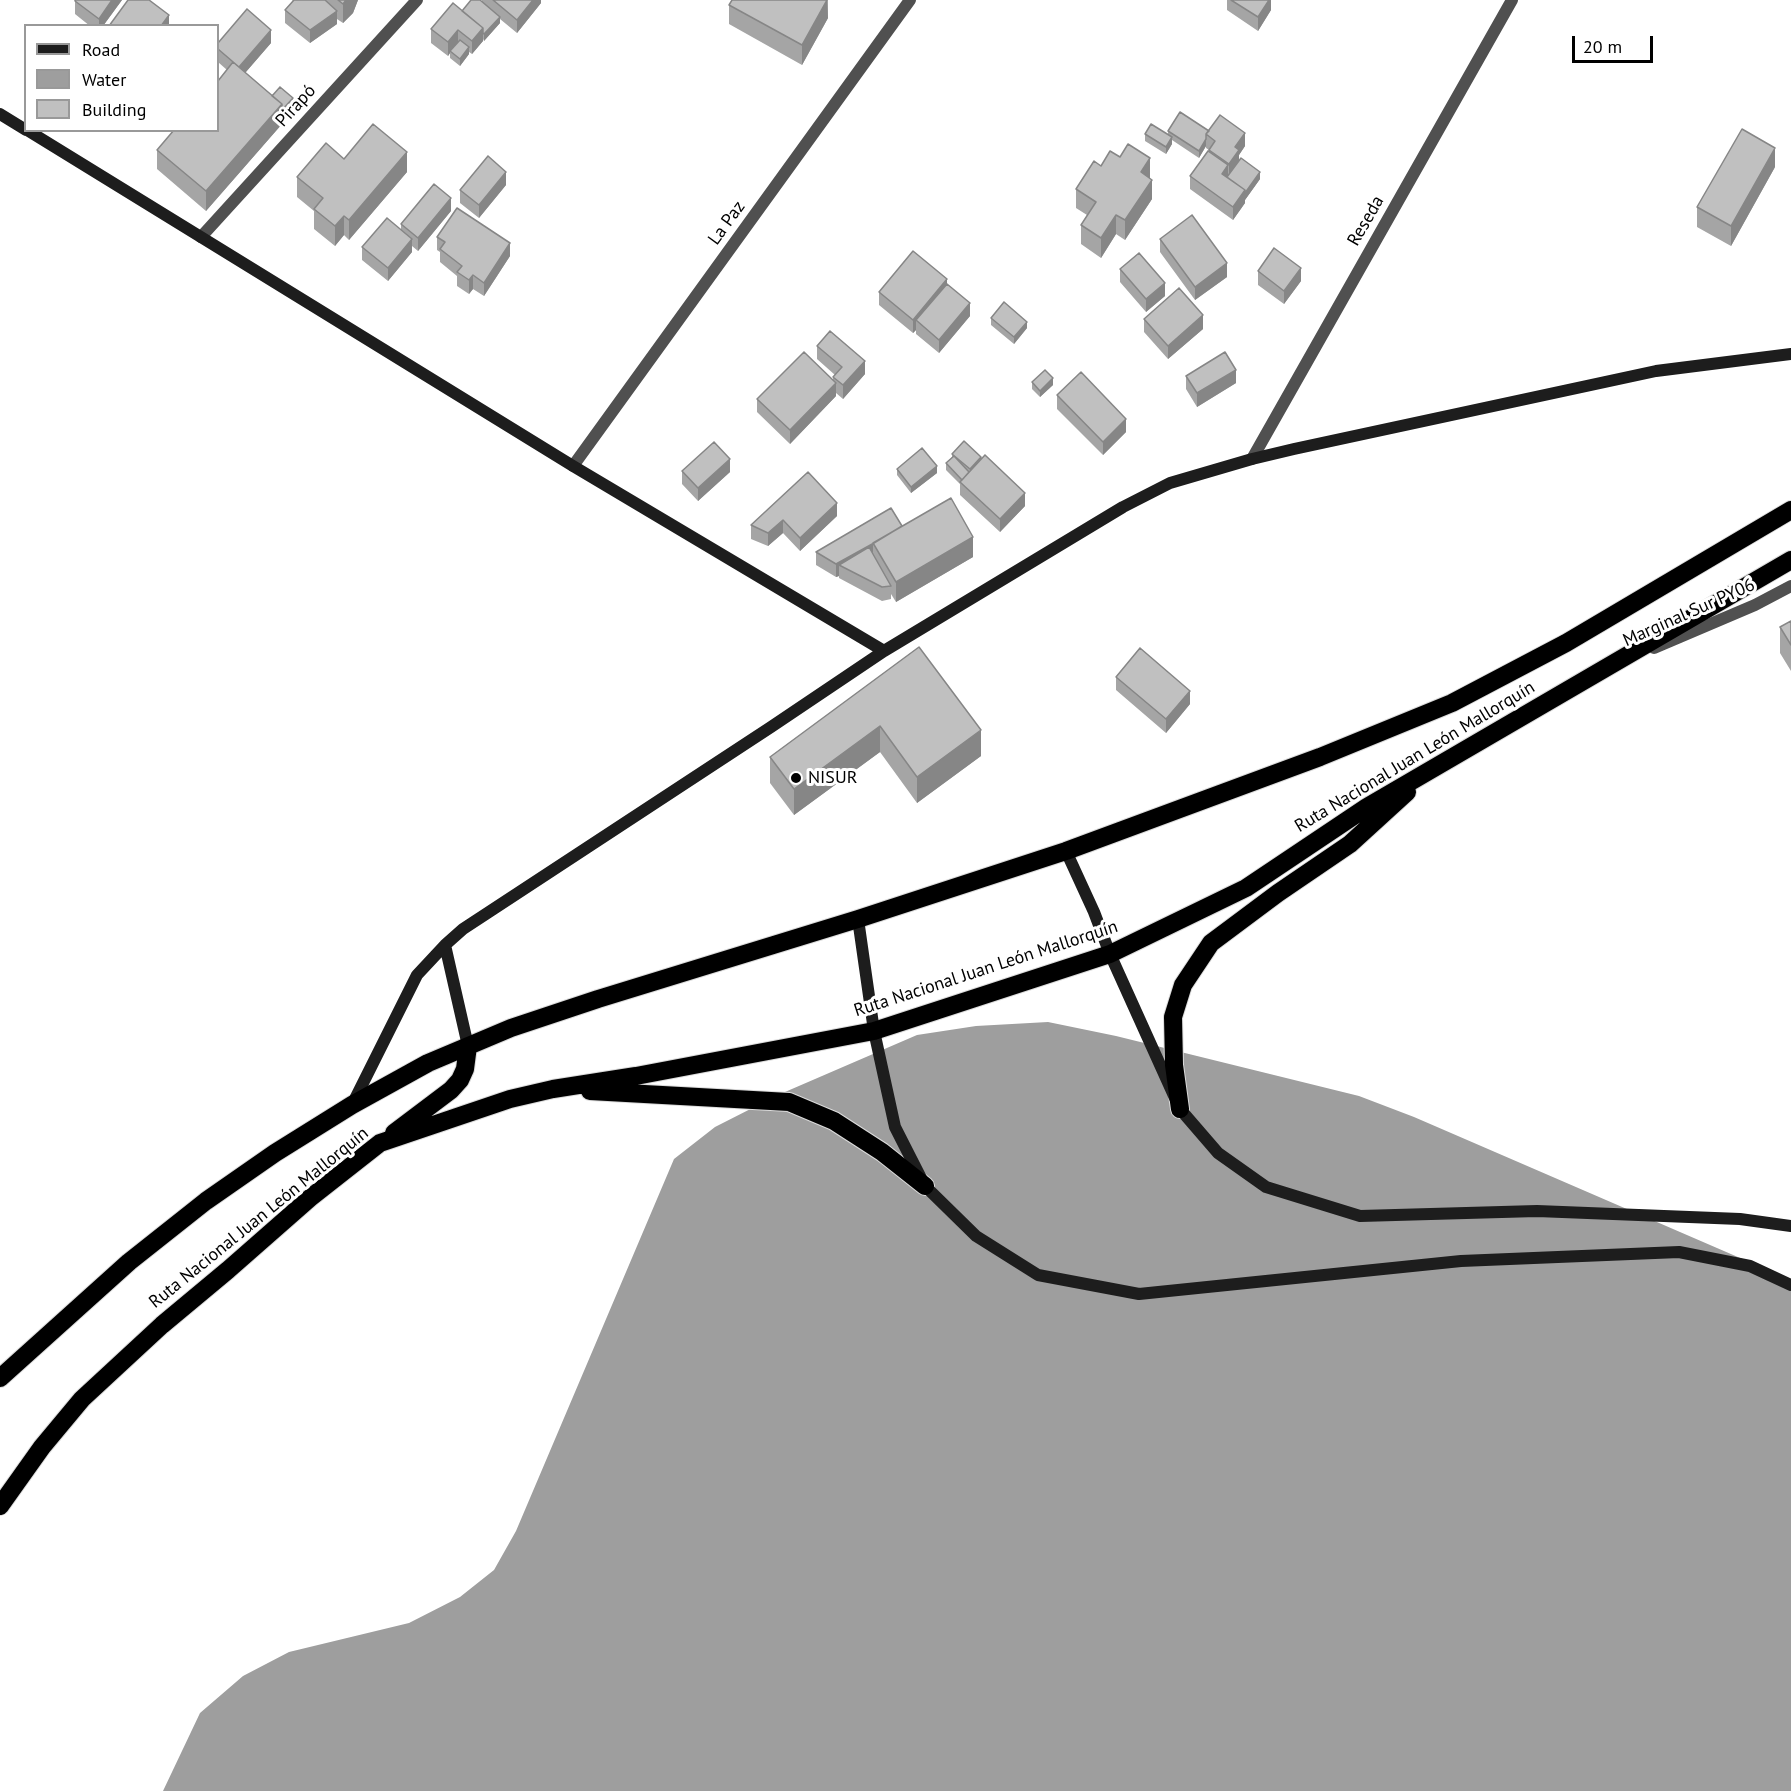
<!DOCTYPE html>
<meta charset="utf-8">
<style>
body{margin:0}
#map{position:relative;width:1791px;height:1791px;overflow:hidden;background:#fff;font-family:"PT Sans",sans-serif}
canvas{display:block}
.legend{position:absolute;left:24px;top:24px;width:195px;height:108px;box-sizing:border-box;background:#fff;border:2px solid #999;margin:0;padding:8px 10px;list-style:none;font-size:18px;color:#000}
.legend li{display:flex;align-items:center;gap:12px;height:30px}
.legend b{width:30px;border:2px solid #999}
.scale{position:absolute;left:1572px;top:36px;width:81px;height:27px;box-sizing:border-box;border:3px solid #000;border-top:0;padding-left:8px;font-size:18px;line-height:21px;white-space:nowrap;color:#000;-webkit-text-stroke:4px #fff;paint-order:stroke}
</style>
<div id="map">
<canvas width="1791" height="1791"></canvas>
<ul class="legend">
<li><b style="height:8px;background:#1d1d1d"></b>Road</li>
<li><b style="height:16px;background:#9e9e9e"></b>Water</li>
<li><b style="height:16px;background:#c0c0c0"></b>Building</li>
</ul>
<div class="scale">20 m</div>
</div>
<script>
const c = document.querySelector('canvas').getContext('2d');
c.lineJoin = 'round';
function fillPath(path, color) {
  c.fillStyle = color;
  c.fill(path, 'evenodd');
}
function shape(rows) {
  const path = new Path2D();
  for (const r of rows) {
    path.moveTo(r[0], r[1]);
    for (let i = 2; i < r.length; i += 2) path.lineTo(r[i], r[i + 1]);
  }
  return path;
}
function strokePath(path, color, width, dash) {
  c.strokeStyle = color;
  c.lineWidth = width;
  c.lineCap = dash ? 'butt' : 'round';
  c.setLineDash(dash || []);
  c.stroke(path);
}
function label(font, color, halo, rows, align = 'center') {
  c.font = font + ' "PT Sans",sans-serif';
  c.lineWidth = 6;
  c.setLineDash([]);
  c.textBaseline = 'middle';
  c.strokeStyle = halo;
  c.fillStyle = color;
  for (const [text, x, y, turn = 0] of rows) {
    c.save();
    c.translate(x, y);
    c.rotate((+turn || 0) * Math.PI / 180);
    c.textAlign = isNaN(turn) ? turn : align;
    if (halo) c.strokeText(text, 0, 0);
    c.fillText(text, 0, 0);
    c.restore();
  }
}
fillPath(shape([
 [1048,1022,1116,1036,1359,1096,1414,1117,1791,1280,1791,1791,163,1791,200,1713,243,1676,289,1652,409,1623,460,1597,494,1570,516,1531,674,1159,715,1127,778,1095,917,1035,976,1026]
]), '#9e9e9e');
const highway = shape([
 [590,1091,789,1102,834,1121,882,1152,925,1186],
 [1180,1109,1174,1065,1173,1017,1183,985,1211,943,1278,893,1350,844,1407,792],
 [394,1133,451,1090,460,1080,465,1069,468,1046],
 [0,1378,129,1262,206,1201,275,1153,352,1105,428,1063,511,1028,598,999,858,919,1066,851,1320,757,1452,703,1566,643,1791,510],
 [0,1506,42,1447,82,1399,162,1325,228,1270,310,1198,380,1143,510,1099,553,1089,636,1076,874,1031,1110,954,1246,888,1367,807,1791,560]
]);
strokePath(highway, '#dbdbdb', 20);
strokePath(shape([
 [201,237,417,0],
 [1252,459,1512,0],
 [573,466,910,0],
 [1654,648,1755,605,1791,586]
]), '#505050', 12);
strokePath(shape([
 [0,114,26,130],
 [27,130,573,466,884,651],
 [1066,851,1094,912,1110,954,1180,1109,1218,1153,1266,1187,1360,1216,1537,1211,1740,1219,1791,1226],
 [858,919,874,1031,895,1127,925,1186,976,1236,1038,1275,1139,1294,1461,1261,1679,1252,1750,1266,1791,1285],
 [445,945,468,1046],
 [352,1105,417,975,445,945,463,929,771,727,884,651,1123,507,1170,483,1252,459,1294,449,1656,371,1791,354]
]), '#1d1d1d', 12);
strokePath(highway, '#000', 18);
fillPath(shape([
 [122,0,103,26,90,26,75,14,75,1],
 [292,0,358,0,353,13,343,23,337,19,337,24,310,43,285,23,285,10,293,1],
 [482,0,541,0,541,3,517,33,500,19,500,23,484,41,483,39,483,41,472,54,469,52,469,54,460,66,450,58,450,53,448,56,431,43,431,29,462,11,482,1],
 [828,0,828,18,802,65,729,24,729,5],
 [1227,0,1271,0,1271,10,1258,31,1227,10],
 [218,43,271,43,245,73,272,96,293,105,282,117,282,124,206,211,157,169,157,150,227,70,218,62],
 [1168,131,1209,131,1245,146,1239,155,1239,160,1260,179,1245,200,1245,203,1233,220,1190,189,1190,176,1209,152,1209,150,1206,148,1206,146,1199,158,1172,140,1172,144,1166,154,1145,141,1145,134,1168,135],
 [344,159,407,172,349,240,344,235,335,246,314,229,314,211,297,197,297,177],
 [1101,166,1150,178,1152,199,1125,240,1116,234,1101,258,1081,244,1081,225,1087,215,1076,208,1076,189],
 [1775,167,1731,246,1697,227,1697,207],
 [506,185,479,218,460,203,460,190],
 [451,211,418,251,412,246,412,252,388,281,362,260,362,247,401,230,401,224],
 [437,237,510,256,484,296,473,289,469,294,457,286,457,276,440,262,440,252,437,250],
 [1160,239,1227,277,1195,300,1160,252],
 [1120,269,1165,296,1146,312,1120,282],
 [1258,271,1301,281,1284,304,1258,285],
 [947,284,970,316,939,353,916,334,916,330,913,333,879,305,879,292],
 [991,318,1027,328,1014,344,991,325],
 [1144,319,1203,329,1168,359,1144,332],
 [817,346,865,374,843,399,836,393,836,396,790,444,757,412,757,399,833,380,833,377,835,375,817,359],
 [1186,376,1236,383,1197,407,1186,389],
 [1032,382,1053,385,1040,397,1032,389],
 [1057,395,1126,432,1103,455,1057,409],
 [952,454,981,460,1025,506,1000,532,960,495,960,484,946,470,946,463,952,457],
 [897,469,937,473,911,493,897,475],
 [682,471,730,472,698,501,682,484],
 [808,472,837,516,800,551,783,533,768,546,751,539,751,525],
 [902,526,973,557,896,602,891,594,891,599,882,601,839,578,839,576,836,577,816,565,816,552],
 [1791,621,1791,671,1780,653,1780,627],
 [919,647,981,756,917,803,880,752,794,815,770,783,770,757],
 [1116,677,1190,704,1166,733,1116,690]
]), '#a5a5a5');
fillPath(shape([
 [112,0,122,0,103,26,99,26,99,19],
 [346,0,358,0,353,13,343,23,343,4],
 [533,0,541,0,541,3,517,33,517,20],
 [827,0,828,18,802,65,802,45],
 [1269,0,1271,0,1271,10,1258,31,1258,17],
 [337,11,337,24,310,43,310,30],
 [169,15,169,26,161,26],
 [500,17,500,23,484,41,484,34],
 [483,28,483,41,472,54,472,41],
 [271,30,271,43,239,80,239,67],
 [458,30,458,43,450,51,450,53,448,56,448,42],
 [469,47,469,54,460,66,460,59],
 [293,98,293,105,282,117,282,124,206,211,206,191,282,104],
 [1245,133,1245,146,1239,155,1239,163,1229,177,1229,164,1235,147],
 [1172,137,1172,144,1166,154,1166,147],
 [1206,139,1206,146,1199,158,1199,151],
 [1775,148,1775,167,1731,246,1731,226],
 [407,152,407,172,349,240,349,220],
 [1150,158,1150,178,1141,192,1141,172],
 [1228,165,1228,179,1222,174],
 [506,172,506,185,479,218,479,205],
 [1260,172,1260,179,1245,200,1245,203,1233,220,1233,207,1245,190],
 [1152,180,1152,199,1125,240,1125,220],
 [451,198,451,211,418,251,418,238],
 [1116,215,1116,234,1101,258,1101,238],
 [344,216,344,235,335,246,335,226],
 [412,239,412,252,388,281,388,268],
 [510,243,510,256,484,296,484,283],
 [1227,263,1227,277,1195,300,1195,287],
 [1301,268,1301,281,1284,304,1284,291],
 [473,275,473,289,469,294,469,280],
 [947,279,947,292,916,320,916,330,913,333,913,320],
 [1165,283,1165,296,1146,312,1146,299],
 [970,303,970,316,939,353,939,340],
 [1203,315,1203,329,1168,359,1168,346],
 [1027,322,1027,328,1014,344,1014,337],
 [865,361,865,374,843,399,843,385],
 [1236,370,1236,383,1197,407,1197,393],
 [1053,378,1053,385,1040,397,1040,391],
 [836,383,836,396,790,444,790,430],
 [1126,419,1126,432,1103,455,1103,442],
 [981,457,981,463,970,473,970,469],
 [730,459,730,472,698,501,698,488],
 [937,466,937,473,911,493,911,487],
 [1025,493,1025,506,1000,532,1000,519],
 [837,503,837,516,800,551,800,538],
 [783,520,783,533,768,546,768,533],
 [973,537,973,557,896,602,896,582],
 [873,543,873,557,839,565,839,576,836,577,836,564],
 [1190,691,1190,704,1166,733,1166,719],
 [880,726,880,752,794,815,794,789],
 [981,730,981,756,917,803,917,777]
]), '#868686');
const building = shape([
 [75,0,112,0,99,19,75,1,75,0],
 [128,0,149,0,169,15,161,26,109,26,128,0],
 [294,0,325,0,337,11,310,30,285,10,294,0],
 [338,0,346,0,343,4,338,0],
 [471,0,480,0,500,17,484,34,483,33,483,28,462,11,471,0],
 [493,0,533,0,517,20,493,0],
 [732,0,827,0,802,45,729,5,732,0],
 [1231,0,1269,0,1258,17,1231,0],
 [453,3,483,28,472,41,458,30,448,42,431,29,453,3],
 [247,9,271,30,239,67,218,49,218,43,247,9],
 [460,40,469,47,460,59,450,51,460,40],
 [233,62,282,104,206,191,157,150,174,130,218,130,218,81,233,62],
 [280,87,293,98,282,110,282,104,272,96,280,87],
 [1180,112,1209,131,1206,134,1206,139,1199,151,1168,131,1180,112],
 [1220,115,1245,133,1235,147,1239,150,1229,164,1209,150,1215,141,1206,134,1220,115],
 [373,124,407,152,349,220,344,216,335,226,314,209,323,198,297,177,326,143,344,159,373,124],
 [1151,124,1172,137,1166,147,1145,134,1151,124],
 [1742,129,1775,148,1731,226,1697,207,1742,129],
 [1128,144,1150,158,1141,172,1152,180,1125,220,1116,215,1101,238,1081,225,1096,202,1076,189,1094,161,1101,166,1110,151,1120,157,1128,144],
 [1208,151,1228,165,1222,174,1245,190,1233,207,1190,176,1208,151],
 [488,156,506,172,479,205,460,190,488,156],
 [1241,158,1260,172,1245,193,1245,190,1227,177,1241,158],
 [434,184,451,198,418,238,401,224,434,184],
 [457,208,510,243,484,283,473,275,469,280,457,272,462,266,440,249,445,242,437,237,457,208],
 [1192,215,1227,263,1195,287,1160,239,1192,215],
 [387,218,412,239,388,268,362,247,387,218],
 [1274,248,1301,268,1284,291,1258,271,1274,248],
 [913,251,947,279,913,320,879,292,913,251],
 [1139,253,1165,283,1146,299,1120,269,1139,253],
 [947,284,970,303,939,340,916,320,947,284],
 [1179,288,1203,315,1168,346,1144,319,1179,288],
 [1004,302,1027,322,1014,337,991,318,1004,302],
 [830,331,865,361,843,385,833,377,842,367,817,346,830,331],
 [804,352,836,383,790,430,757,399,804,352],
 [1225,352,1236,370,1197,393,1186,376,1225,352],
 [1045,370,1053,378,1040,391,1032,382,1045,370],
 [1081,372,1126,419,1103,442,1057,395,1081,372],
 [964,441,981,457,970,469,952,454,964,441],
 [714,442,730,459,698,488,682,471,714,442],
 [922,448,937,466,911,487,897,469,922,448],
 [985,455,1025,493,1000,519,960,482,985,455],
 [954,456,969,472,962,480,946,463,954,456],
 [808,472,837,503,800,538,783,520,768,533,751,525,808,472],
 [951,498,973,537,896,582,873,543,951,498],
 [891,508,902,526,874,543,836,564,816,552,891,508],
 [869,547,891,586,882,587,839,565,869,547],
 [1791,621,1791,645,1780,627,1791,621],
 [919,647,981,730,917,777,880,726,794,789,770,757,919,647],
 [1140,648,1190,691,1166,719,1116,677,1140,648]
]);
fillPath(building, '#c0c0c0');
strokePath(building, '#868686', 1.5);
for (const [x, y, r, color] of [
 [796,778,6,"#000"]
]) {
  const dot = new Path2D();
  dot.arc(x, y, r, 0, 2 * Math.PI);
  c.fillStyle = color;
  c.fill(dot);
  strokePath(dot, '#fff', 2);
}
label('18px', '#000', '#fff', [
 ["Pirapó",296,106,-48],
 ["Reseda",1366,221,-60],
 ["La Paz",727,223,-54],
 ["Marginal Sur PY06",1689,613,-24],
 ["Ruta Nacional Juan León Mallorquín",1415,757,-31],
 ["Ruta Nacional Juan León Mallorquín",986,969,-18],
 ["Ruta Nacional Juan León Mallorquín",259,1218,-39]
]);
label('18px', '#000', '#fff', [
 ["NISUR",808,778]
], 'left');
</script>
